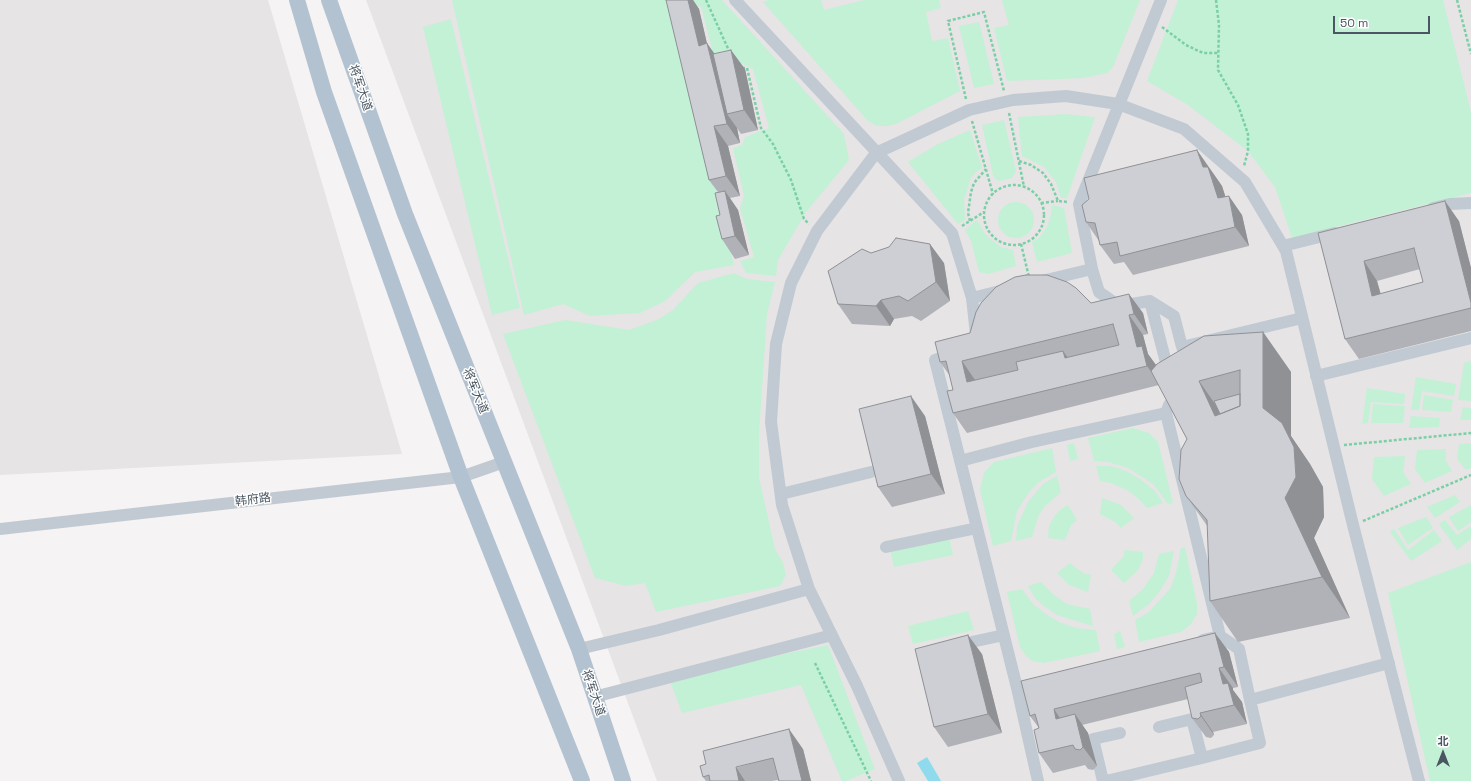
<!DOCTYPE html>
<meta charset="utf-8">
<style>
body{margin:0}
#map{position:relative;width:1471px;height:781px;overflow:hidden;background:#f5f3f3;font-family:"Space Grotesk","Noto Sans SC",sans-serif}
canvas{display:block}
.north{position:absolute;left:1423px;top:733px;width:40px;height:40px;-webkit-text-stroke:3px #fff;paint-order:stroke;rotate:0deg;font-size:11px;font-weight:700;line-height:16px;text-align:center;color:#4a5661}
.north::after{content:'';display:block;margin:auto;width:14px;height:18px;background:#4a5661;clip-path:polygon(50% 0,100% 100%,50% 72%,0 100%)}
.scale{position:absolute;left:1333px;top:16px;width:97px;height:18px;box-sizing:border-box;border:2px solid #4a5661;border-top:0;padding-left:5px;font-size:12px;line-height:14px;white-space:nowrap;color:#4a5661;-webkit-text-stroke:3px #fff;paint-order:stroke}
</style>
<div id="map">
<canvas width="1471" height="781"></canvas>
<div class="north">北</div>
<div class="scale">50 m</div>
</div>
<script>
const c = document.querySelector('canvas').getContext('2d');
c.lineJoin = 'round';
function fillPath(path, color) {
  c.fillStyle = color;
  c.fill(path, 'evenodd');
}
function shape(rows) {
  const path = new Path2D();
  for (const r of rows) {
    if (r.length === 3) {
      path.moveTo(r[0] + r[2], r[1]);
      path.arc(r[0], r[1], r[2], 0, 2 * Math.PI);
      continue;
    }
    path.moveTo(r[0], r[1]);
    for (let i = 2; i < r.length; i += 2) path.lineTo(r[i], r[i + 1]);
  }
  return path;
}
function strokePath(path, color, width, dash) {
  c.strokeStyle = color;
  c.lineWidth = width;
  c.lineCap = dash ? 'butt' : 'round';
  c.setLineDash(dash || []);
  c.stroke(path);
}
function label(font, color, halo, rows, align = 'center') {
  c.font = font + ' "Space Grotesk","Noto Sans SC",sans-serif';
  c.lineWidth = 3;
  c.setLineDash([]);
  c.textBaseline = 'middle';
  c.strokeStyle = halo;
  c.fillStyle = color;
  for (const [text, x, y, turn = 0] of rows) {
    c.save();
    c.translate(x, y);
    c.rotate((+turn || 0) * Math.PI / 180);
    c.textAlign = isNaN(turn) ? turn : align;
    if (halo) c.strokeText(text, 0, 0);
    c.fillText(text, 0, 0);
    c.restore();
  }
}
fillPath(shape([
 [0,0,268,0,402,454,0,475],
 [366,0,1471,0,1471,781,657,781]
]), '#e6e4e5');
fillPath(shape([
 [452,0,672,0,734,265,695,272,665,301,640,313,590,316,563,304,524,315],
 [676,0,722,0,844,134,849,160,806,212,778,260,776,276,746,273,740,261,754,257,740,208,744,196,733,148,742,145,745,137,769,128,753,69,741,63,730,66,715,61,701,6,678,10],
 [769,0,821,0,824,10,864,0,939,0,941,8,926,12,932,41,948,38,960,91,898,123,888,126,877,126,868,121,763,2],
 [1002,0,1140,0,1113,67,1107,73,1084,78,1007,81,994,28,1009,25],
 [1178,0,1443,0,1471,112,1471,193,1292,238,1275,187,1248,151,1188,105,1147,81],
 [451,19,520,308,492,315,423,27],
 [979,22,994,84,974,88,959,26],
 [1066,114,1095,117,1067,198,1061,198,1056,182,1044,167,1022,156,1018,117],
 [1004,120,1016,171,1012,178,1000,181,996,180,993,175,982,125],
 [970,130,982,168,976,172,971,178,964,200,965,220,958,224,908,162,938,144],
 [1016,220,18],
 [1052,205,1064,208,1072,253,1037,262,1032,242,1039,238,1047,227,1051,214],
 [977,220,985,234,993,241,1001,247,1013,250,1016,266,988,274,979,272,971,241,965,230],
 [734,273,747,279,775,282,767,314,759,433,759,478,775,549,783,563,786,575,780,586,656,612,645,583,626,586,595,578,503,334,565,320,629,330,659,319,673,310,698,283],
 [1471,361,1471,401,1458,400,1464,363],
 [1416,377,1456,384,1454,396,1422,391,1419,410,1411,410],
 [1367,388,1405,394,1404,404,1371,402,1368,423,1362,424],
 [1424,395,1453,400,1451,412,1422,410],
 [1373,404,1405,406,1403,423,1371,423],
 [1463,407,1471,408,1471,420,1460,420],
 [1411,416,1440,418,1439,427,1409,428],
 [1133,428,1149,433,1158,442,1173,503,1168,504,1153,484,1128,468,1108,462,1094,461,1088,438],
 [1074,443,1078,459,1070,461,1067,445],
 [1471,443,1471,468,1466,470,1457,459,1459,444],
 [1052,448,1056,472,1039,482,1029,492,1017,511,1011,541,993,546,980,490,984,473,994,462],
 [1446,449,1446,461,1452,471,1425,483,1415,469,1417,450],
 [1405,456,1403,472,1411,484,1384,496,1372,479,1374,457],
 [1096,466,1111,466,1126,471,1140,479,1155,491,1163,503,1147,508,1139,499,1127,490,1111,483,1100,481],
 [1057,476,1061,492,1044,507,1038,517,1032,537,1016,541,1017,526,1028,502,1043,484],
 [1455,495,1460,502,1435,518,1427,507],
 [1102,498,1121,505,1134,518,1121,528,1115,522,1100,514],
 [1068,505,1077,520,1071,525,1065,540,1048,538,1049,526,1054,517,1061,509],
 [1471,505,1471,522,1458,531,1449,517],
 [1426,517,1433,528,1408,545,1398,528],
 [1445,520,1457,535,1471,526,1471,539,1457,550,1439,524],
 [1394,529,1408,550,1434,530,1442,541,1411,561,1390,532],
 [949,537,953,555,894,567,890,549],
 [1185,547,1197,604,1197,614,1191,624,1181,632,1139,642,1135,620,1149,612,1170,589,1176,573,1181,548],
 [1125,550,1143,552,1143,559,1138,570,1124,583,1111,570,1123,557],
 [1174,551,1169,576,1159,592,1149,604,1133,616,1129,601,1143,589,1154,573,1159,554],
 [1471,562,1471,781,1430,781,1388,593],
 [1070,563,1083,573,1091,575,1088,592,1069,585,1057,573],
 [1041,582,1054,595,1067,604,1090,609,1093,626,1057,615,1044,606,1035,598,1028,586],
 [1022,589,1033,604,1047,615,1059,622,1076,628,1096,630,1100,651,1044,663,1033,661,1026,656,1020,647,1007,592],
 [968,611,974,630,913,644,908,626],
 [1120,631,1125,647,1117,649,1114,634],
 [828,645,875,769,846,781,842,781,801,685,682,713,669,678]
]), '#c3f1d5');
fillPath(shape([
 [927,757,941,781,928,781,917,763]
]), '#90daee');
strokePath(shape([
 [706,0,730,53],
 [1216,0,1219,25,1218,70,1238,105,1248,134,1248,151,1244,166],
 [1457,0,1471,54],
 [1162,27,1186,45,1203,53,1218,53],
 [742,68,747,68,761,128,773,144,791,180,804,219,809,224],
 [966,99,948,21,984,12,1004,91],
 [1009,113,1024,187],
 [972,121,993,194],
 [1019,161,1031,165,1043,173,1051,184,1058,201,1068,202],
 [1014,215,30],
 [1041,203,1058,201],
 [970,221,968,213,971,192,974,183,986,169],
 [962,226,984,212],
 [1021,244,1029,277],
 [1344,445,1471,433],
 [1363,521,1471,475],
 [815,663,871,781]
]), '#7ad0a6', 2.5, [3, 2]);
strokePath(shape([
 [735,0,952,233,972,298,1004,290],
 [1433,208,1450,204,1471,203],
 [1283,246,1335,233],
 [1092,269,1099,292,1119,306,1150,301,1169,374],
 [1042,281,1092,269,1079,204,1161,0],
 [972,298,976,335],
 [1150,301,1174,316,1182,347,1302,318],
 [955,353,935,360,1017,688,1038,781],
 [1316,376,1471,338],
 [1166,413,1220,636,1203,640],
 [960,461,1032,442,1166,413,1169,405],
 [781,494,871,472],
 [0,529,461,477,504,462],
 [886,547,977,528],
 [1220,636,1239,649,1250,700,1389,663],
 [958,645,1004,635],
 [579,649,659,630,809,589],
 [594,697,832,635],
 [1159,727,1192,719,1202,758,1260,743,1250,700],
 [899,781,857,686,809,589,782,505,771,422,776,344,791,283,817,231,876,153,969,110,1013,100,1066,96,1118,104,1184,129,1245,182,1286,251,1353,525,1419,781],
 [1103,781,1093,739,1120,733],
 [1106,781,1202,758]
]), '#c1cad2', 12);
strokePath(shape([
 [297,0,324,92,461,477,582,781],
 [329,0,405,214,579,649,623,781]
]), '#b3c2d1', 16);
fillPath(shape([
 [666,0,693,0,699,9,707,44,714,54,745,69,758,130,741,134,737,128,740,143,728,146,740,196,730,198,738,210,749,255,735,259,722,239,718,192,709,180],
 [1210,169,1222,186,1225,196,1242,215,1249,246,1133,275,1124,262,1114,264,1100,245,1099,241,1086,222],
 [1459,221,1471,268,1471,331,1359,359,1345,339,1318,233],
 [1420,269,1423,282,1381,294,1377,281],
 [871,253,944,263,950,301,921,321,912,316,894,319,890,326,852,324,838,304],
 [1091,303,1143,313,1148,334,1143,335,1148,354,1156,365,1263,332,1291,372,1291,436,1310,464,1323,487,1324,517,1314,538,1350,618,1238,642,1210,601,1208,527,1186,496,1187,439,1159,385,967,433,953,413,953,390,950,376,940,362],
 [925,416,945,494,892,507,878,487],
 [1215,633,1229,652,1238,687,1233,688,1233,690,1242,702,1247,724,1213,732,1214,735,1211,738,1206,737,1192,718,1188,699,1082,725,1088,733,1097,766,1093,770,1088,769,1085,765,1053,773,1039,753,1039,728,1030,716],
 [982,654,1002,733,948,747,934,727],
 [803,749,811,781,779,781,778,780,772,781,706,781,703,777]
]), '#b0b2b7');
fillPath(shape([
 [688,0,693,0,699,9,712,65,699,46],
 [707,43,721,63,727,114,737,128,740,143,727,124],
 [731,50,745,69,758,130,744,110],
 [714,126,728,146,740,196,726,176],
 [1197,150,1222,186,1232,217,1218,198,1203,167],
 [725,191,738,210,749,255,735,236],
 [1229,196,1242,215,1249,246,1235,227],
 [1445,201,1459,221,1471,268,1471,303],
 [930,244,944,263,950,301,936,282],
 [1364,261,1377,281,1386,315,1372,296],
 [1129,294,1143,313,1148,334,1134,314],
 [881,300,894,319,890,326,876,306],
 [1129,315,1143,335,1148,354,1156,365,1161,385,1147,366,1137,347],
 [1263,332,1291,372,1291,436,1310,464,1323,487,1324,517,1314,538,1350,618,1322,577,1285,498,1268,447,1255,390],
 [1063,351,1077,370,1065,358],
 [962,361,975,380,967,382],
 [1199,381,1227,421,1215,416],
 [911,396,925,416,945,494,931,474],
 [1215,633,1229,652,1238,687,1224,667],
 [968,635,982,654,1002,733,988,714],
 [1219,668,1233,688,1233,690,1242,702,1247,724,1234,705,1223,684],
 [1054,709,1067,729,1056,719],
 [1200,713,1213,732,1214,735,1201,716],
 [1075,714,1088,733,1097,766,1083,747],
 [789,729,803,749,811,781,802,781],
 [736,767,745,781,739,781]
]), '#909195');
const building = shape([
 [666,0,688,0,699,46,707,43,727,124,714,126,726,176,709,180,666,0],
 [731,50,744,110,727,114,713,54,731,50],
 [1197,150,1203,167,1208,167,1218,198,1229,196,1235,227,1120,256,1117,242,1100,245,1095,223,1086,222,1082,205,1089,199,1084,178,1197,150],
 [725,191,735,236,722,239,716,216,720,215,715,193,725,191],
 [1445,201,1471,303,1471,308,1345,339,1318,233,1445,201],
 [1414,248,1423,282,1372,296,1364,261,1414,248],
 [896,238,930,244,936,282,908,301,899,296,881,300,876,306,838,304,828,271,862,249,871,253,889,247,896,238],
 [1026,275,1047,275,1067,282,1076,288,1091,303,1129,294,1134,314,1129,315,1137,347,1142,346,1147,366,953,413,947,391,953,390,946,361,940,362,935,342,970,333,976,312,981,303,996,287,1015,277,1026,275],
 [1113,324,1119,345,1065,358,1063,351,1016,362,1018,370,967,382,962,361,1113,324],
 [1263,332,1263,408,1282,423,1294,447,1296,477,1285,498,1322,577,1210,601,1207,520,1186,496,1179,479,1181,450,1187,439,1151,371,1157,364,1204,336,1263,332],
 [1240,370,1240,406,1215,416,1199,381,1240,370],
 [1240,394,1240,406,1220,414,1214,401,1240,394],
 [911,396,931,474,878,487,859,409,911,396],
 [1215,633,1224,667,1219,668,1223,684,1228,683,1234,705,1200,713,1201,716,1198,719,1192,718,1185,687,1202,682,1200,673,1054,709,1056,719,1075,714,1083,747,1080,750,1075,749,1073,745,1039,753,1034,730,1039,728,1035,714,1030,716,1021,681,1215,633],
 [968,635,988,714,934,727,915,649,968,635],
 [789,729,802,781,779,781,773,758,736,767,739,781,710,781,709,775,703,777,700,766,706,764,703,751,789,729]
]);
fillPath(building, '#cdcfd5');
strokePath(building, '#909195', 1);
label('12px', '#4a5661', '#fff', [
 ["将军大道",360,88,71],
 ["将军大道",475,391,68],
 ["韩府路",253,500,-7],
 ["将军大道",593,693,71]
]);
</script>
